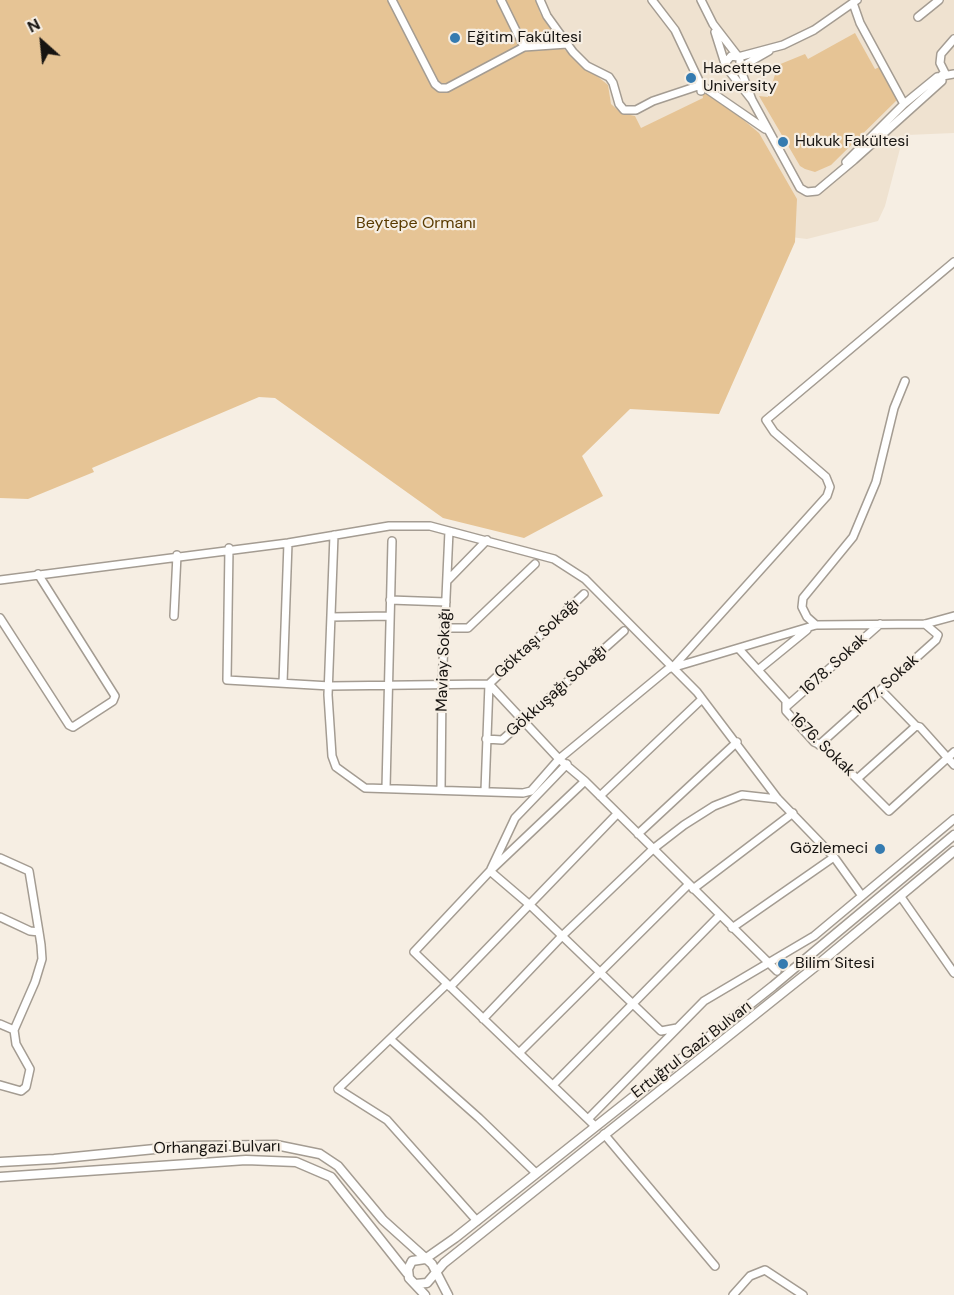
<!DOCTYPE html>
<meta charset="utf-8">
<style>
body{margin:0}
#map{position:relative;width:954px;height:1295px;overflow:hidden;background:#f6eee3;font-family:"DM Sans",sans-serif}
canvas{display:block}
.north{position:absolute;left:12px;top:12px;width:60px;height:60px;-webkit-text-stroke:4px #f6eee3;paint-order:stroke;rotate:333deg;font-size:16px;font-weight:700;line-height:24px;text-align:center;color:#171411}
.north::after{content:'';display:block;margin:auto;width:21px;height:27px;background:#171411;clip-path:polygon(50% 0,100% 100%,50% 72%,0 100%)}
</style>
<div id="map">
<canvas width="954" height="1295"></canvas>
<div class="north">N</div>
</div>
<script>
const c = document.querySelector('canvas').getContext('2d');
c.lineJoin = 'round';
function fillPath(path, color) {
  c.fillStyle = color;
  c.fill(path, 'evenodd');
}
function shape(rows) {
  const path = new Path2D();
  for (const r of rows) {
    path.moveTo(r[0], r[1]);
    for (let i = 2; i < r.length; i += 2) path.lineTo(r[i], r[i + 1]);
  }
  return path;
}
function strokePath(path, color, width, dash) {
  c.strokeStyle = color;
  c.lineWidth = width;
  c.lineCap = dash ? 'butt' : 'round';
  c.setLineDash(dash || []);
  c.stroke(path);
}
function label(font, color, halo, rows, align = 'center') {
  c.font = font + ' "DM Sans",sans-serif';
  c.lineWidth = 4.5;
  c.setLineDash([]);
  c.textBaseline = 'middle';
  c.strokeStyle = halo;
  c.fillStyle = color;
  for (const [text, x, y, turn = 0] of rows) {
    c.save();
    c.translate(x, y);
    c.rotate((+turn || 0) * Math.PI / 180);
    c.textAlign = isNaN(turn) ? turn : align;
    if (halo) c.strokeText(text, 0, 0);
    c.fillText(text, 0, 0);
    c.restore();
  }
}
fillPath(shape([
 [365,0,954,0,954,133,907,135,902,141,885,206,878,221,807,239,724,229]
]), '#efe2d0');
fillPath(shape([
 [0,0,536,0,540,13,565,50,608,85,611,104,621,113,635,116,641,128,703,98,702,92,709,91,759,133,797,199,795,242,719,414,630,409,582,456,603,496,524,538,443,518,275,398,259,397,92,468,94,472,28,499,0,498],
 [855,33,875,69,882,66,899,98,831,165,815,172,805,169,800,166,759,96,768,97,778,65,805,54,808,59]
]), '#e6c495');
const minor = shape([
 [392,0,435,84,440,88,447,88,524,47,567,44],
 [501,0,524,47],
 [540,0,547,16,573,52,587,66,609,77,613,83,619,104,624,110,636,110,653,101,701,85,765,129],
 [652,0,675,30,701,85,701,91],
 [701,0,713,24,740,59,740,68,752,100,800,188,807,192,817,191,854,160,942,81,942,75],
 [853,3,860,23,904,104],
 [918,17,939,0],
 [715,32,726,67,752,100],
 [726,62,731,56,738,57,783,45,814,30,857,0],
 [741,67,769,51],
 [945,73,940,63,941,54,954,39],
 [846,162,904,104,937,77,954,74],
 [334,535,328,695,332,756,336,767,365,788,523,793,531,791,559,759,668,669,816,625,925,624,954,616],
 [229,548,227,680,330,686,489,684,559,759,585,781,777,971],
 [0,580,288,543,389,526,430,526,554,559,585,579,697,692,778,799,834,857,862,896],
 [447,581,487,540],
 [390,600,446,602],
 [174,616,177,555],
 [331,617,390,616],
 [0,618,69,725,73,727,113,701,115,696,38,574],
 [816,625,807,617,802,607,803,598,853,537,876,482,894,408,905,381],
 [445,628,468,628,535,564],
 [739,649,786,701,786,711,814,742,825,747,889,811,954,752],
 [673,667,827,496,830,487,826,477,774,432,766,420,954,262],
 [758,670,807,630],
 [283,683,288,543],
 [881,690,916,726,920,727,954,765],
 [787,706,880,624],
 [486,739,502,740,624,631],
 [819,745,936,640,938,635,925,624],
 [857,779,916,726],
 [585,781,490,871,414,952,595,1126],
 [386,788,392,541],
 [441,790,442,686,449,531],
 [485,791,489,684,584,594],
 [600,796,702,699],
 [638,834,737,742],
 [0,858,29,871,39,932],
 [491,869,515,818,567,764],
 [490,871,531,906,661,1031,677,1028],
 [693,889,793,813],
 [901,897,954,973],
 [0,917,30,931,39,932,41,945,42,959,35,982,14,1030],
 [732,928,834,857],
 [447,984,338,1089,387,1120,477,1221],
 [450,987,617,814],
 [483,1019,562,936,653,849,684,825,714,806,742,795,778,799],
 [0,1024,14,1030,16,1044,30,1069,26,1087,21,1091,0,1085],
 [390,1039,479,1118,536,1173],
 [519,1053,689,884],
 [553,1085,720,915],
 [588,1119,704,1001,814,936,954,819],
 [604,1134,715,1266],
 [733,1295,750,1276,765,1270,803,1295]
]);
const major = shape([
 [0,1162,54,1159,185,1146,276,1145,320,1154,338,1166,383,1220,432,1264,448,1295],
 [0,1177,246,1160,296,1162,331,1177,407,1273],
 [415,1284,427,1283,444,1263,821,962,954,851],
 [425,1295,409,1278,408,1269,412,1261,425,1259,455,1238,773,986,954,835]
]);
strokePath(minor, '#a49c92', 10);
strokePath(major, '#a49c92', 11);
strokePath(minor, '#fff', 7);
strokePath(major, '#fff', 8);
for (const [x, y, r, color] of [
 [455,38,6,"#357bb0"],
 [691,78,6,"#357bb0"],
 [783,142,6,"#357bb0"],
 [880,849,6,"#357bb0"],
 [783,964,6,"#357bb0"]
]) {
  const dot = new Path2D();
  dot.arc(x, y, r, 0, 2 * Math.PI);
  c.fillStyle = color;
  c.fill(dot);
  strokePath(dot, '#f6eee3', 2);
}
label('16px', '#171411', '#f6eee3', [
 ["Eğitim Fakültesi",467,38],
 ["Hacettepe",703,69],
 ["University",703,87],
 ["Hukuk Fakültesi",795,142],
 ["Gözlemeci",868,849,"right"],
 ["Bilim Sitesi",795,964]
], 'left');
label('16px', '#593a00', '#f6eee3', [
 ["Beytepe Ormanı",416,224]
]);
label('16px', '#171411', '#f6eee3', [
 ["Göktaşı Sokağı",537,639,-43],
 ["Maviay Sokağı",444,660,-88],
 ["1678. Sokak",834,665,-42],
 ["1677. Sokak",886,685,-42],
 ["Gökkuşağı Sokağı",557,691,-42],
 ["1676. Sokak",822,745,44],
 ["Ertuğrul Gazi Bulvarı",692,1050,-38],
 ["Orhangazi Bulvarı",217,1148,-1]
]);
</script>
